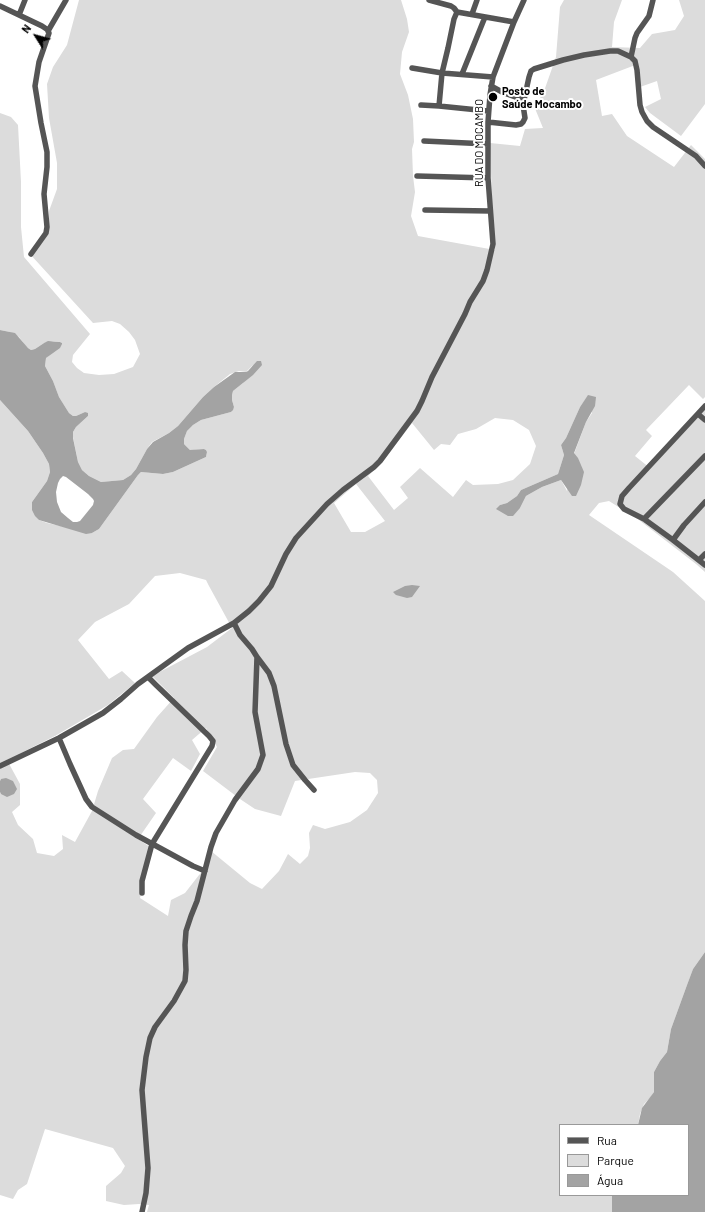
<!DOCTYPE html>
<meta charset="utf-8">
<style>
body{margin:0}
#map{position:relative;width:705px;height:1212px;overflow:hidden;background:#fff;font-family:Barlow,sans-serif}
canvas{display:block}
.legend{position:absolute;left:559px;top:1124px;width:130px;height:72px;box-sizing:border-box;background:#fff;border:1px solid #999;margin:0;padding:5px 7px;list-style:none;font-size:12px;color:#000}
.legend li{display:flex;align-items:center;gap:8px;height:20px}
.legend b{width:20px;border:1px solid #999}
.north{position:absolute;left:16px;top:16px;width:40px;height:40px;-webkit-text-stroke:3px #fff;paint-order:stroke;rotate:307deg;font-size:11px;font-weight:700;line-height:16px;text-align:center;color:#000}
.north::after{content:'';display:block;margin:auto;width:14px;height:18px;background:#000;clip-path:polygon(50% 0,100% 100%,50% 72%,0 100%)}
</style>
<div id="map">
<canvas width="705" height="1212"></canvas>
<ul class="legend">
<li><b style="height:5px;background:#555"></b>Rua</li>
<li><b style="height:11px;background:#dcdcdc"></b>Parque</li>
<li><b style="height:11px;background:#a3a3a3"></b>Água</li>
</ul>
<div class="north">N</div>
</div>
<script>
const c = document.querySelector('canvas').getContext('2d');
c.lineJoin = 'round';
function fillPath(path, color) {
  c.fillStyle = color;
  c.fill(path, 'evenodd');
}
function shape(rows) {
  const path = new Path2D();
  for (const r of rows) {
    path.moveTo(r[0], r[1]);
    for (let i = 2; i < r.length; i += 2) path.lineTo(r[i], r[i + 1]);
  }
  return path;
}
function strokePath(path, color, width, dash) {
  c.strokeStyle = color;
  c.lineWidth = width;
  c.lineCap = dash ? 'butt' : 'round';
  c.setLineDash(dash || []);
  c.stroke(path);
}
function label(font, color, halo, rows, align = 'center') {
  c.font = font + ' Barlow,sans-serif';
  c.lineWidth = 4;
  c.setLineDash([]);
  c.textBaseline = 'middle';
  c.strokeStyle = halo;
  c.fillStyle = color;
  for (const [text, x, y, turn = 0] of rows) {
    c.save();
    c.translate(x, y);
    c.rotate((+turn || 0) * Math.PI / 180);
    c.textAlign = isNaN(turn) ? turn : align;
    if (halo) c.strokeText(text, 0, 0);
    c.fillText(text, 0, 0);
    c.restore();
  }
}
fillPath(shape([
 [79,0,401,0,407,19,409,32,402,52,400,74,408,95,413,119,414,142,412,149,413,176,415,192,411,216,418,236,495,250,492,202,490,143,520,146,525,129,543,128,534,106,543,94,556,57,560,7,564,0,622,0,614,22,612,47,640,48,652,34,675,30,684,16,679,0,705,0,705,104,681,136,650,113,645,107,661,99,657,81,640,87,638,64,596,80,602,116,612,114,627,136,674,167,691,145,705,159,705,397,703,399,689,385,646,430,652,436,635,456,650,468,705,410,705,572,696,564,639,520,609,501,599,503,589,515,673,572,705,601,705,952,693,969,687,985,671,1029,667,1052,660,1061,654,1072,654,1092,650,1098,644,1104,640,1114,638,1125,560,1125,560,1195,612,1195,612,1212,147,1212,149,1205,139,1204,124,1205,106,1201,106,1186,121,1173,125,1166,113,1148,45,1129,27,1184,18,1190,13,1199,0,1195,0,792,1,794,1,779,0,781,0,400,28,431,43,453,49,464,50,472,47,481,32,502,39,520,47,523,92,533,99,529,138,475,141,472,163,474,173,472,206,457,207,452,206,450,204,449,193,450,190,450,184,444,184,439,187,431,193,425,201,420,231,412,234,407,232,400,232,395,233,391,243,383,253,365,246,372,239,371,230,374,214,387,203,397,178,426,169,433,152,442,147,449,136,469,131,475,123,480,101,482,89,476,82,470,78,462,73,437,73,432,76,427,88,416,85,412,76,416,73,416,69,413,59,397,53,381,45,366,46,358,62,343,60,342,53,341,44,343,35,349,31,350,28,348,25,345,19,337,10,332,0,330,0,113,11,117,18,125,21,182,21,227,24,257,90,334,73,355,72,362,77,368,84,373,99,375,114,374,133,367,140,354,135,340,129,332,120,324,112,321,93,323,29,253,49,230,49,211,57,189,57,163,49,118,47,84,53,67,67,45],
 [588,396,592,413,586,422,574,454,567,491,561,480,542,487,526,496,520,508,500,505,507,503,517,496,521,490,558,474,564,455,561,445,566,438,580,407],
 [495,418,513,420,529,430,536,446,530,464,513,480,498,484,473,485,466,480,453,497,420,468,400,487,408,498,394,510,368,476,384,460,412,423,434,450,441,444,450,445,458,434,476,429],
 [356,484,385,521,365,532,351,532,334,503],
 [180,573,206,580,209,586,232,628,207,647,152,676,174,698,157,717,134,749,123,750,112,758,98,791,92,811,75,842,62,835,63,849,54,856,37,853,33,839,18,825,12,812,20,805,20,784,7,760,55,736,108,705,135,683,122,671,109,679,78,640,95,622,129,604,155,576],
 [206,728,217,747,203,771,240,799,255,809,281,816,295,781,355,772,370,773,377,780,378,793,367,810,350,822,325,829,313,825,309,833,310,848,308,856,300,864,288,854,279,871,262,889,250,883,211,851,208,866,199,875,185,893,171,900,168,916,140,898,153,849,138,839,156,813,143,799,173,758,191,771,200,754,192,740]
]), '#dcdcdc');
fillPath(shape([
 [0,330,15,333,28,348,31,350,35,349,44,343,48,341,60,342,62,343,62,344,60,348,46,358,45,366,53,381,59,397,69,413,73,416,76,416,85,412,88,413,88,416,76,427,73,432,73,438,78,462,82,470,89,476,101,482,123,480,131,475,136,469,147,449,153,442,169,433,178,426,203,397,214,387,235,372,246,372,248,371,257,361,261,361,262,365,253,375,233,391,232,395,232,400,234,407,233,410,231,412,201,420,193,425,187,431,184,439,184,444,190,450,204,449,206,450,207,452,206,457,173,472,163,474,141,472,138,475,99,529,92,533,86,534,39,520,35,516,32,510,32,502,47,481,50,472,49,464,43,453,28,431,0,400],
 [63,476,66,477,88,494,93,499,94,501,93,505,80,521,77,522,73,522,68,518,61,512,57,502,56,492,58,483,60,479],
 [588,395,596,397,595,406,586,422,574,453,578,458,584,472,581,485,576,496,572,496,561,480,542,487,526,496,520,508,513,516,508,516,496,509,500,505,507,503,517,496,521,490,558,474,564,455,561,445,566,438,580,407],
 [412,585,420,586,412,597,407,598,396,595,393,592,405,586],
 [6,778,13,781,17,789,14,794,7,797,1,794,0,792,0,781,1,779],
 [705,952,705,1212,612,1212,612,1195,688,1195,688,1125,638,1125,642,1108,654,1092,654,1072,660,1061,667,1052,671,1029,687,985,693,969]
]), '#a3a3a3');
strokePath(shape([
 [25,0,19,15,42,26,48,30,49,33,39,62,35,86,41,123,47,152,47,167,44,194,47,227,46,233,31,254],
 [429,0,451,6,454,8,457,12],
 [0,6,19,15],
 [457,12,514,22],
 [472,14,477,0],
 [48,31,66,0],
 [631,57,635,38,637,33,649,16,653,0],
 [412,68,442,73,493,77],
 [462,74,485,17],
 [491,86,504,93,524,100],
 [421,105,439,106,488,111],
 [439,106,442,73,448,48,454,19,457,12],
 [488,122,516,125,521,124,523,122,525,118,523,105,524,100,529,77,531,71,534,69,563,60,584,55,610,51,618,51,631,57,635,61,637,70,640,105,642,112,647,121,653,127,696,156,705,166],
 [424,141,488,144],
 [417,176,488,178],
 [425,210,490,211],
 [705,406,629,488,622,496,620,504,624,509,644,519,673,540,705,565],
 [698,414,705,420],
 [644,519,705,456],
 [673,540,684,525,705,502],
 [699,560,705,554],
 [257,657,269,673,274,686,286,744,293,765,305,780,314,790],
 [59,738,70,764,86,799,92,807,136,835,193,866,205,871],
 [0,766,59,738,103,713,121,699,138,684,188,648,234,623,249,611,259,601,271,586,286,554,296,538,327,504,343,490,374,467,380,461,417,411,422,401,432,377,465,314,470,302,483,281,487,270,493,244,488,178,488,122,490,95,493,77,514,22,524,0],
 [142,893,142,881,152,844,212,746,213,741,209,736,156,685,148,677],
 [142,1212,146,1193,148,1168,142,1090,146,1057,150,1038,155,1027,174,1001,185,981,186,970,185,945,186,931,191,916,197,901,211,847,216,833,235,800,258,769,263,755,255,712,257,657,252,649,240,635,234,623]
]), '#555', 5.5);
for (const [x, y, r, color] of [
 [493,97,5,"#000"]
]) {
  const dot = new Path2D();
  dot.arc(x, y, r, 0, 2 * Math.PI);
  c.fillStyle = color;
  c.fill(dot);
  strokePath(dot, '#fff', 1.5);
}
label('bold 11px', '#000', '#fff', [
 ["Posto de",502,91],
 ["Saúde Mocambo",502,104]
], 'left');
label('11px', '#000', '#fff', [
 ["RUA DO MOCAMBO",479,143,-90]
]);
</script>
